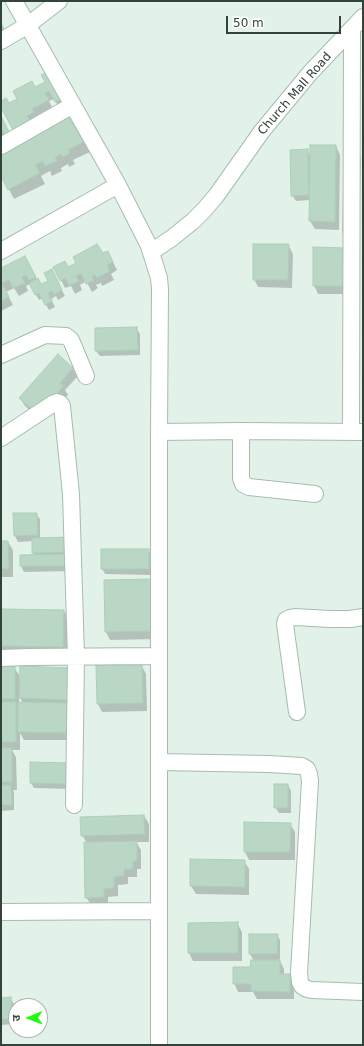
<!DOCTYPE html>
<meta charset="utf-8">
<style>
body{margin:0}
#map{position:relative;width:364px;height:1046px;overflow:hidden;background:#e2f2e9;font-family:"DejaVu Sans","Noto Sans Devanagari",sans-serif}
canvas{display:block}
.frame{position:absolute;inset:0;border:2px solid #324339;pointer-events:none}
.north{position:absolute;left:8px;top:998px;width:40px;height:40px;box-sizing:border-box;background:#fff;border:1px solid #adb4b0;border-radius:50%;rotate:269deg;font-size:11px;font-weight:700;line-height:16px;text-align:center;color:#324339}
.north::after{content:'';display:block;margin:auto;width:14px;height:18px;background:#1cff0c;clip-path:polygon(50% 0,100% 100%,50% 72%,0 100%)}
.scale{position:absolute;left:226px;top:16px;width:115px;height:18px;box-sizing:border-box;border:2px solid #324339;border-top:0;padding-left:5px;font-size:12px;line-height:14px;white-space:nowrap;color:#324339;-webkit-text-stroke:3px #fff;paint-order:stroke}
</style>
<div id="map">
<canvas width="364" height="1046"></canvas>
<div class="frame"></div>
<div class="north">उ</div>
<div class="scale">50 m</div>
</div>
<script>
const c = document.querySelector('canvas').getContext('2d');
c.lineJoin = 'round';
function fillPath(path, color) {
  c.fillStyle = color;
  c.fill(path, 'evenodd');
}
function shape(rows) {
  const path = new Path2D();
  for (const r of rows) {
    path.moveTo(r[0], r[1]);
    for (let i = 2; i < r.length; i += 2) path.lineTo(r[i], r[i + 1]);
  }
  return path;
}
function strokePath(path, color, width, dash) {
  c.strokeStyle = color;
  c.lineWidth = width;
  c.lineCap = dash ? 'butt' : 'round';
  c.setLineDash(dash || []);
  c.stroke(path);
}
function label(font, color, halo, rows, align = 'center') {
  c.font = font + ' "DejaVu Sans",sans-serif';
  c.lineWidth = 3;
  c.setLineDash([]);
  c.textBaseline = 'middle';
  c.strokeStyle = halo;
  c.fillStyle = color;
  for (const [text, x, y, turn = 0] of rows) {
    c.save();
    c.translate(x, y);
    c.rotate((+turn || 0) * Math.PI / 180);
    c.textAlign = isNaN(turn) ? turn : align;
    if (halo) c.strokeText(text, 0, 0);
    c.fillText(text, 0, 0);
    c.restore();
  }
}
fillPath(shape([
 [1,22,5,31,1,33],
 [46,83,67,106,60,109,54,99,49,101,53,109,72,113,92,151,73,160,75,164,69,167,68,164,61,168,62,171,52,176,50,171,41,176,45,184,14,199,1,174,1,156,3,155,1,139,1,117,14,143,19,140,1,105,1,102,9,104],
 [336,146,340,155,339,230,315,229,310,221,310,200,296,201,292,195,307,150,311,157],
 [344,150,356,150,361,159,359,240,347,240,342,232],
 [288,245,293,254,292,288,258,287,254,279],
 [345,249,349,294,318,294,314,285],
 [103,255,112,260,117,270,111,274,114,280,102,286,101,283,96,285,98,288,92,292,86,281,80,285,82,290,75,294,71,286,65,288,61,280,69,268],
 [29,265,37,280,41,285,49,281,54,275,65,296,58,300,56,296,51,299,55,307,49,310,42,298,39,300,30,284,26,286,28,291,19,296,14,288,6,292,13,305,1,311,1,269],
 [136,328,140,334,140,355,100,356,96,351],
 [58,355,73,369,77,377,65,390,68,395,55,409,40,419,25,406,20,398],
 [36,514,40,519,40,539,70,538,71,571,24,572,21,566,35,556,33,553,33,541,18,542,15,536],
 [1,542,8,542,13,550,13,577,1,577],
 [148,550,152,556,151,575,105,574,102,568],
 [151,580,157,639,110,640,106,632],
 [1,610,64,611,68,619,67,655,4,654,1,648],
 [142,666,146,674,147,711,102,712,98,704],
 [1,667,14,667,19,675,19,683,69,669,72,740,24,740,20,733,20,750,12,750,16,757,17,790,13,790,14,792,14,810,1,811],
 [19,696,23,703,19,703],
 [68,764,71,789,34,788,31,783],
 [288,785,291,791,291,813,279,813,275,807],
 [144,816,149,824,149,842,136,842,141,850,141,869,137,869,137,877,128,877,128,884,118,885,118,896,108,897,108,905,91,905,86,897,87,843,82,835],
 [290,824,295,832,295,860,249,860,245,852],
 [191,860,244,861,249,869,249,895,196,894,191,886],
 [237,923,242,932,242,961,193,961,189,953],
 [277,935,280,940,280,959,279,959,284,969,284,975,290,975,294,983,294,999,257,999,253,992,238,992,234,983,251,968,254,961,250,954],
 [10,998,14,1004,14,1024,1,1025,1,999]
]), '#0003');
const building = shape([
 [49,71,63,98,55,102,49,91,45,93,49,100,32,109,34,112,27,116,32,125,15,134,1,107,1,101,6,98,9,103,17,99,13,91,32,81,35,87,45,82,41,75,49,71],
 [72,112,87,140,68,150,70,153,63,157,61,154,55,157,57,161,45,166,43,161,36,165,40,173,8,190,1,176,1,155,2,154,1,153,72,112],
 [1,116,10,134,5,136,1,128,1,116],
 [310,145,336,145,335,222,309,221,310,145],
 [308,149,309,195,291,196,290,150,308,149],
 [97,244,103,253,108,251,113,262,107,265,110,271,97,278,95,275,92,276,94,280,86,284,81,274,76,276,79,281,69,286,65,278,60,281,53,267,65,261,68,267,76,263,73,257,97,244],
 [253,244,289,244,288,280,253,280,253,244],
 [313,247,346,248,345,286,313,286,313,247],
 [25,256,36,277,29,280,26,275,22,277,25,283,13,288,9,280,2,283,9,297,1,301,1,268,25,256],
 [52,269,62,290,54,295,52,291,48,293,52,301,45,305,39,293,35,295,29,283,38,278,41,284,48,281,44,273,52,269],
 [137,327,138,350,95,351,95,328,137,327],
 [58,354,73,368,60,383,64,386,50,401,35,412,19,398,58,354],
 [13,513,37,513,38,535,14,536,13,513],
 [71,537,71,552,32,553,32,538,71,537],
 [1,541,8,541,9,569,1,569,1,541],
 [101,549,149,549,149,569,101,569,101,549],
 [68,554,68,566,20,566,20,555,68,554],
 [152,579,153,631,105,632,104,580,152,579],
 [1,609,64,610,63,647,1,646,1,609],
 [96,665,142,665,143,703,97,704,96,665],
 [1,666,15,666,15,699,1,699,1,666],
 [20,666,70,668,68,700,19,698,20,666],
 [1,702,16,702,16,742,1,742,1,702],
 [18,702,68,703,68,733,18,732,18,702],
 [1,748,12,748,12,782,1,782,1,748],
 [30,762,68,763,68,784,30,783,30,762],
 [274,784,288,784,288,808,274,808,274,784],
 [1,785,11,785,12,805,1,805,1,785],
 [144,815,145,834,81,836,80,817,144,815],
 [244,822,291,823,290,852,244,852,244,822],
 [137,841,137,861,133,861,133,869,124,869,124,876,114,877,114,888,104,889,104,897,85,898,84,842,137,841],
 [190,859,245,860,245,887,190,886,190,859],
 [238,922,238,953,188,953,188,923,238,922],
 [249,934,278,934,277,954,249,954,249,934],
 [251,960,280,960,280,974,290,974,290,992,251,991,251,984,233,984,233,967,250,967,251,960],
 [11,997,12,1019,1,1019,1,998,11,997]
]);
fillPath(building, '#bad7c5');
strokePath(building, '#aacfb8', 1);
const minor = shape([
 [14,1,118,185,149,246,159,278,160,289,159,432,159,1045],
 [1,41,28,25,59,1],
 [1,146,73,105],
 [1,251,118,185],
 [151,252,172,238,193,221,204,210,216,196,262,131,310,73,363,17],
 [1,355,45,335,66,336,71,340,86,376],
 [241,431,241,478,243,484,249,487,315,494],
 [351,431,352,29],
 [159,432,241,431,363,432],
 [1,438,54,403,57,402,60,403,62,406,71,494,76,656,74,805],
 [1,658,27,657,159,656],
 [297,712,285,624,286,620,290,618,295,617,330,619,350,619,363,617],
 [159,762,269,764,302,766,307,769,309,774,310,781,299,973,300,982,302,986,307,989,312,990,363,992],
 [1,912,159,911]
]);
strokePath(minor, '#a4bdaf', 18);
strokePath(minor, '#fff', 16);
label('12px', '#324339', '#fff', [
 ["Church Mall Road",295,94,-49]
]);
</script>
